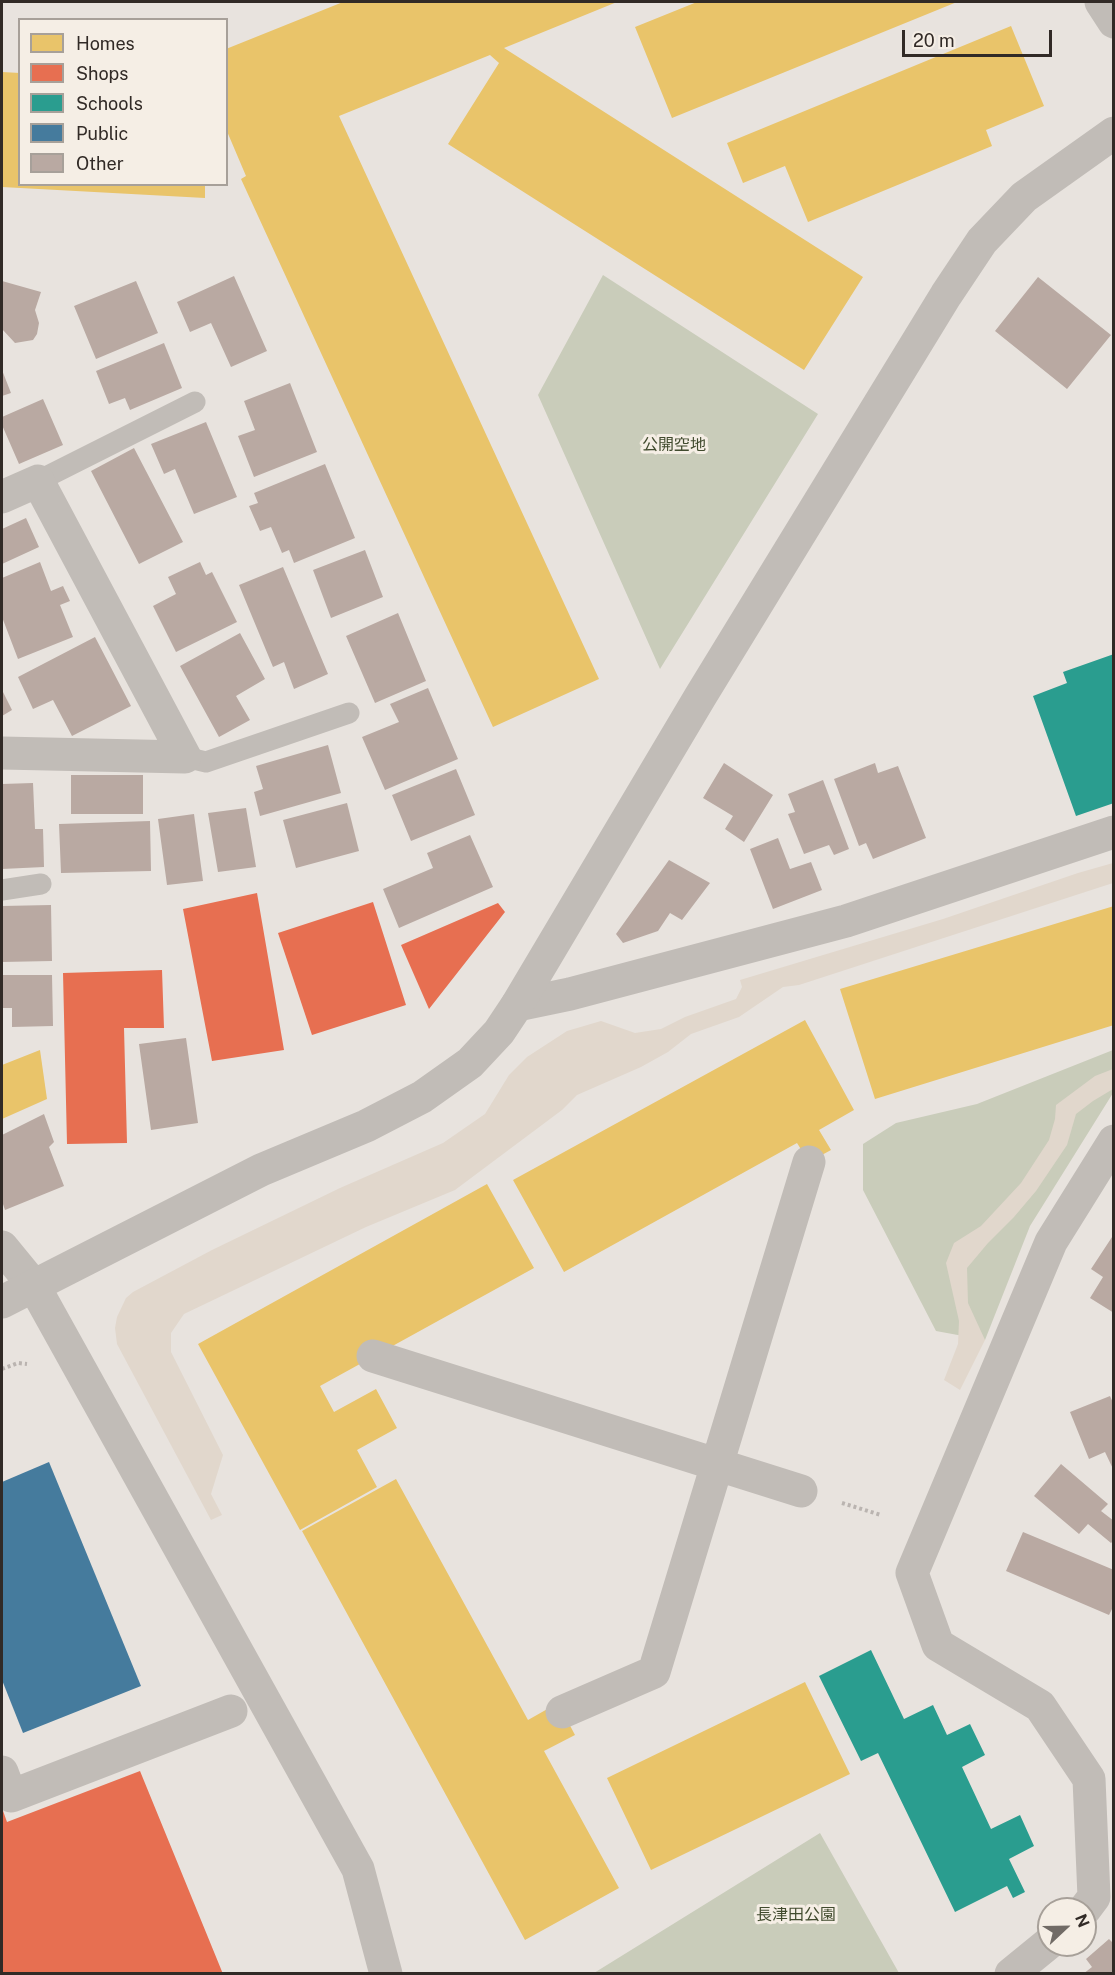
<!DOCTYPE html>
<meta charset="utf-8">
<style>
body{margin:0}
#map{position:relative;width:1115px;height:1975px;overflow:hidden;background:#e8e3de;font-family:"Public Sans",sans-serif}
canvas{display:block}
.frame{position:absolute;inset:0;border:3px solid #312a26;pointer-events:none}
.legend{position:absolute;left:18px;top:18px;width:210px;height:168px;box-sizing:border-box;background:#f5eee5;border:2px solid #a7a099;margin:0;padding:8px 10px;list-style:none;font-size:18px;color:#312a26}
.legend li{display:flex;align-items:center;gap:12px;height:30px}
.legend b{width:30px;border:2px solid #a7a099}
.north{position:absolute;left:1037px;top:1897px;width:60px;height:60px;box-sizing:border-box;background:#f5eee5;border:2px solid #a7a099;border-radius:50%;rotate:68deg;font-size:16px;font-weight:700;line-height:24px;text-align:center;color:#312a26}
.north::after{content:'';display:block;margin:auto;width:21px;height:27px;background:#716b66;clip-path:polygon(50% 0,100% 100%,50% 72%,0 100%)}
.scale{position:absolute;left:902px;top:30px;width:150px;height:27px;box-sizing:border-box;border:3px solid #312a26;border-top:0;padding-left:8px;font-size:18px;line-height:21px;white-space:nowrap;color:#312a26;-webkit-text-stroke:4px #f5eee5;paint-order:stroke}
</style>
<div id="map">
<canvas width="1115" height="1975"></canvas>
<div class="frame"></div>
<ul class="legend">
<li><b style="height:16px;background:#e9c46a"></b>Homes</li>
<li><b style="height:16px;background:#e76f51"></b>Shops</li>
<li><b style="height:16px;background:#2a9d8f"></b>Schools</li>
<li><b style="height:16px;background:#457b9d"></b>Public</li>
<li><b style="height:16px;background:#b9a9a2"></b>Other</li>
</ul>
<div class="north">N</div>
<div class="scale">20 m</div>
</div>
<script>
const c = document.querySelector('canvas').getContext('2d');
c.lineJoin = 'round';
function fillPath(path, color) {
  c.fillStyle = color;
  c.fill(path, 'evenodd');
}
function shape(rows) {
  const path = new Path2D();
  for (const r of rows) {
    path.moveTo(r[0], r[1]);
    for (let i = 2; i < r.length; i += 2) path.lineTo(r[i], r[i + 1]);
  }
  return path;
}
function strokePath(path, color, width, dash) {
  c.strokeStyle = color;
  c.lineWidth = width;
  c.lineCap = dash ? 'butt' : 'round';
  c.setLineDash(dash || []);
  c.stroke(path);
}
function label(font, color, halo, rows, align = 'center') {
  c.font = font + ' "Public Sans","Noto Sans JP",sans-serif';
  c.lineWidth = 6;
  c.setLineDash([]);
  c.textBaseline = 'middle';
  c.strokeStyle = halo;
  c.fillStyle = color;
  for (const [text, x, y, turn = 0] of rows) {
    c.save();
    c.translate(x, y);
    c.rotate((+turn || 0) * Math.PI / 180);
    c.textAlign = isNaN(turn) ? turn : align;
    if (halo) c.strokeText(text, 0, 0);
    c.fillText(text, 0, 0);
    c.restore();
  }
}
fillPath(shape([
 [603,275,818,414,660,669,538,395],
 [1113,1050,1113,1093,1030,1226,985,1340,936,1331,863,1190,863,1144,896,1123,977,1104],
 [820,1833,899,1973,594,1973]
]), '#c9ccba');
fillPath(shape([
 [1113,863,1113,883,799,985,783,987,739,1017,691,1034,668,1052,641,1067,577,1095,562,1110,455,1190,366,1227,184,1314,171,1333,171,1352,223,1455,211,1494,222,1515,211,1520,117,1344,115,1328,117,1317,126,1298,133,1292,212,1250,340,1188,443,1143,485,1114,509,1075,527,1057,567,1031,601,1021,635,1033,661,1029,685,1017,736,999,742,987,740,980,943,919,1078,873],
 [1113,1069,1113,1089,1093,1101,1076,1114,1067,1145,1036,1191,1014,1217,988,1243,967,1268,968,1303,985,1340,960,1390,944,1380,958,1344,959,1321,946,1263,954,1243,981,1226,1021,1183,1049,1140,1055,1119,1056,1105,1095,1076]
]), '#e1d7cc');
fillPath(shape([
 [343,2,617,2,504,48,863,277,804,370,448,144,499,63,490,55,339,116,599,679,493,727,241,179,246,176,226,129,226,49],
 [697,2,957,2,672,118,635,27],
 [1011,26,1044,106,986,130,992,146,808,222,785,166,743,183,727,143],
 [2,72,20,73,20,184,205,184,205,198,2,187],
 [1114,906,1114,1025,875,1099,840,989],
 [805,1020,854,1110,819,1130,831,1150,809,1162,797,1143,564,1272,513,1180],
 [40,1050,47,1099,2,1119,2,1065],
 [487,1184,534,1268,320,1386,334,1412,376,1389,397,1428,357,1450,377,1487,300,1530,198,1344],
 [396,1479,528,1720,558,1703,575,1735,544,1751,619,1888,525,1940,302,1531],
 [805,1682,850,1774,651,1870,607,1778]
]), '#e9c46a');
fillPath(shape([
 [257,893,284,1050,212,1061,183,909],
 [373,902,406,1005,312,1035,278,933],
 [498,903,505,912,429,1009,401,945],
 [162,970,164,1028,124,1028,127,1143,67,1144,63,973],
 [140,1771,223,1974,2,1974,2,1808,7,1822]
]), '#e76f51');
fillPath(shape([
 [1114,654,1114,803,1076,816,1033,696,1067,683,1063,672],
 [871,1650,904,1719,933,1705,947,1735,970,1724,985,1755,962,1767,991,1829,1020,1815,1034,1846,1009,1859,1025,1892,1013,1898,1007,1886,955,1912,878,1753,861,1761,819,1676]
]), '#2a9d8f');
fillPath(shape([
 [49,1462,141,1686,23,1733,2,1680,2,1482]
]), '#457b9d');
fillPath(shape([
 [234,276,267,351,231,367,211,323,190,332,177,302],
 [1038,277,1111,335,1067,389,995,331],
 [2,281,41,292,35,310,39,323,37,334,33,340,15,343,2,329],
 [136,281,158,333,96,359,74,306],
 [164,343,182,388,130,410,125,398,109,404,96,371],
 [2,370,11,393,2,396],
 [290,383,317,452,254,477,238,436,255,430,244,401],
 [43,399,63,445,19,464,2,425,2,417],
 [206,422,237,497,194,514,175,469,164,474,151,444],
 [134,448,183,542,139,564,91,471],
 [325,464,355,538,294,563,289,550,282,553,271,527,260,531,249,506,258,503,254,493],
 [26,518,39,547,2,564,2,529],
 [365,550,383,597,331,618,313,570],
 [40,562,51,591,63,586,70,601,60,605,73,637,18,659,2,617,2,578],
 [200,562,206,575,212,572,237,622,176,652,153,606,176,594,168,577],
 [283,567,328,674,294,689,284,662,273,667,239,585],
 [398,613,426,681,375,703,346,636],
 [240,633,265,679,236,696,250,720,219,737,180,666],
 [95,637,131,706,72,736,53,700,33,709,18,677],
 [428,688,458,759,385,790,362,737,399,722,390,704],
 [2,690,12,710,2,716],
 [328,745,341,793,260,816,254,792,263,789,256,766],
 [724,763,773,795,744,842,725,829,733,816,703,798],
 [875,763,878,773,898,766,926,838,873,859,866,843,859,846,834,779],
 [456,769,475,815,411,841,392,795],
 [71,775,143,775,143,814,71,814],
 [823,780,849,849,834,855,829,845,804,854,788,814,795,812,788,794],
 [33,783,35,829,43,829,44,867,2,869,2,784],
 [347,803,359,851,296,868,283,820],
 [246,808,256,867,218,872,208,813],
 [194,814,203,881,167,885,158,819],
 [150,821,151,871,61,873,59,824],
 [470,835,493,887,399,928,383,889,433,868,427,853],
 [778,838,790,869,811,862,822,890,773,909,750,849],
 [669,860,710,883,682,920,670,913,658,931,623,943,616,934],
 [51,905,52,961,2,962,2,906],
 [2,975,52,975,53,1026,12,1027,12,1008,2,1008],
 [186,1038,198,1123,151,1130,139,1044],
 [44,1114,54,1142,49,1147,64,1186,5,1210,2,1201,2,1135],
 [1114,1234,1114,1313,1090,1298,1103,1277,1091,1269],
 [1110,1396,1114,1405,1114,1471,1105,1452,1089,1459,1070,1412],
 [1061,1464,1108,1504,1101,1511,1114,1521,1114,1540,1111,1543,1088,1524,1079,1534,1034,1496],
 [1023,1532,1114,1570,1114,1605,1109,1615,1006,1571],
 [1109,1939,1114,1944,1114,1974,1083,1974,1092,1967,1086,1959]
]), '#b9a9a2');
strokePath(shape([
 [2,1369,18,1363,27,1364],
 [842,1503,881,1515]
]), '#bab4b0', 4, [3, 3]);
strokePath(shape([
 [38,481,195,402],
 [185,757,206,762,349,713],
 [2,890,41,884]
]), '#c1bcb7', 21);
strokePath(shape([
 [373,1356,801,1491],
 [562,1712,654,1672,809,1162],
 [2,1772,11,1796,231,1711]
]), '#c1bcb7', 33);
strokePath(shape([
 [1101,2,1114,22],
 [2,497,38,481,185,757,2,753],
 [517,1005,570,994,846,921,1114,832],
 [2,1247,34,1286],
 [1085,1909,1094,1897,1089,1779,1040,1706,938,1645,912,1573,1051,1242,1114,1141],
 [1011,1974,1049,1943]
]), '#c1bcb7', 33);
strokePath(shape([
 [34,1286,358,1869,386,1974],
 [2,1302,261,1170,366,1126,422,1097,470,1063,499,1032,517,1005,700,697,946,295,982,241,1024,197,1114,133]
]), '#c1bcb7', 33);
label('16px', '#414b2e', '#f5eee5', [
 ["公開空地",674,445],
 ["長津田公園",796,1915]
]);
</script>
